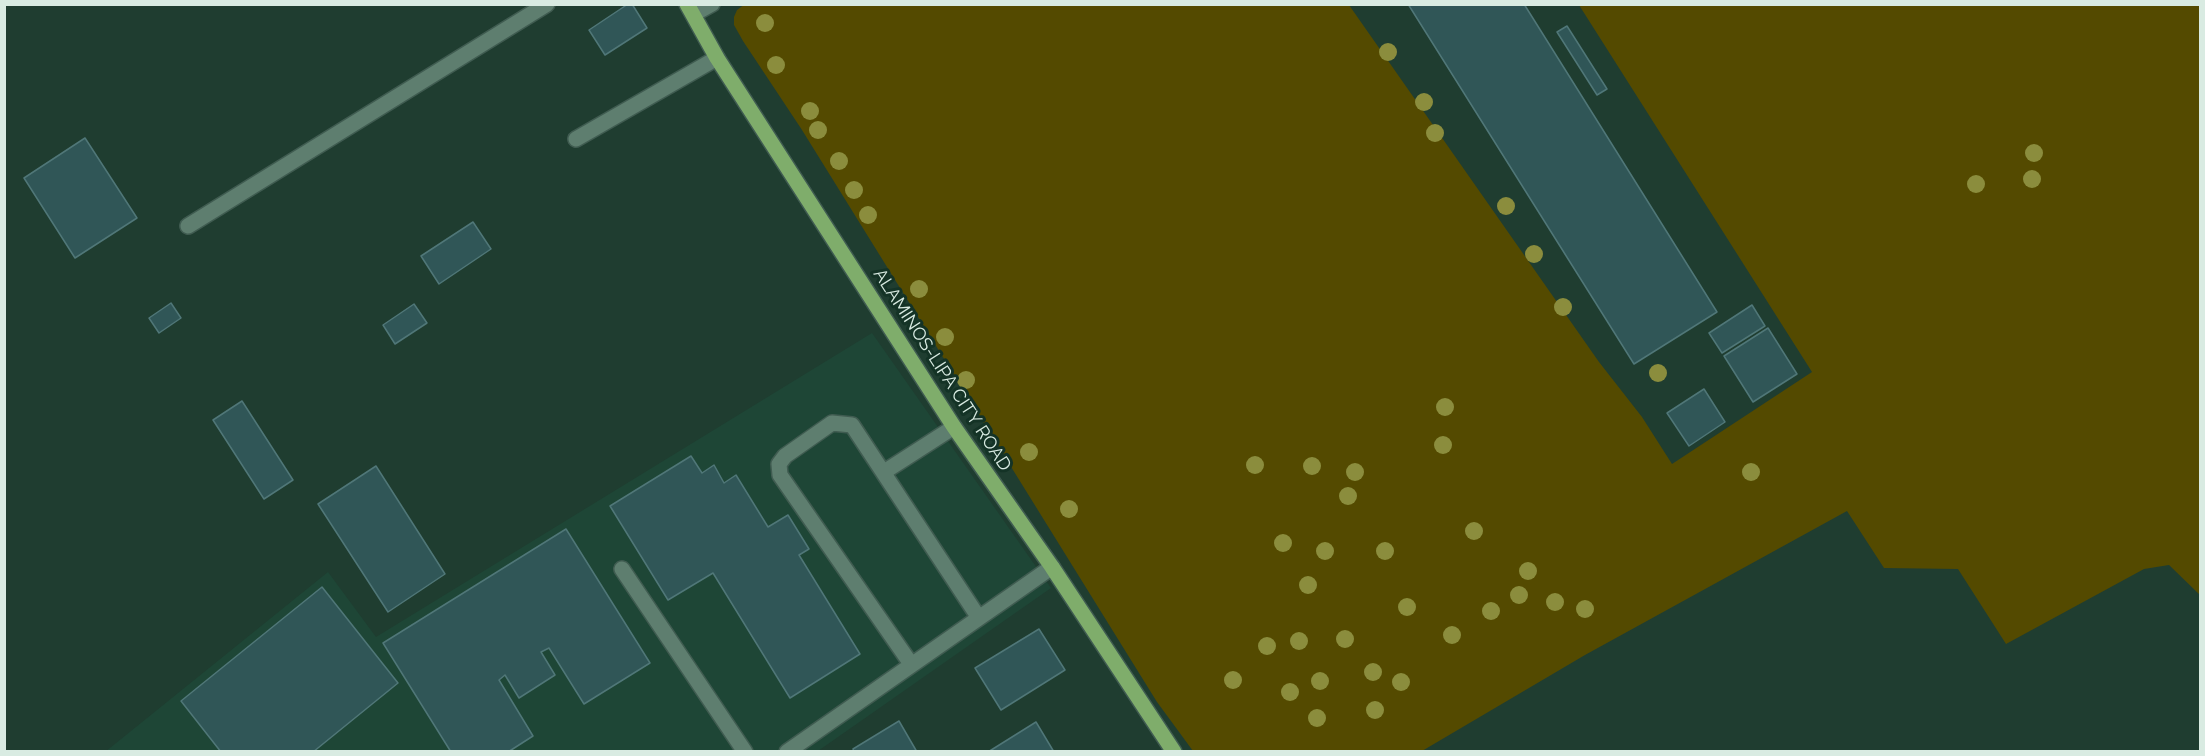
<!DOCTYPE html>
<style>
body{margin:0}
#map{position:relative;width:2205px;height:756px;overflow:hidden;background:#1f3d30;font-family:Raleway,sans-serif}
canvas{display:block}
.frame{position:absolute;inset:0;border:6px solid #d9ebe2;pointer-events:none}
</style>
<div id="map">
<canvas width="2205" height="756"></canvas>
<div class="frame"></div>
</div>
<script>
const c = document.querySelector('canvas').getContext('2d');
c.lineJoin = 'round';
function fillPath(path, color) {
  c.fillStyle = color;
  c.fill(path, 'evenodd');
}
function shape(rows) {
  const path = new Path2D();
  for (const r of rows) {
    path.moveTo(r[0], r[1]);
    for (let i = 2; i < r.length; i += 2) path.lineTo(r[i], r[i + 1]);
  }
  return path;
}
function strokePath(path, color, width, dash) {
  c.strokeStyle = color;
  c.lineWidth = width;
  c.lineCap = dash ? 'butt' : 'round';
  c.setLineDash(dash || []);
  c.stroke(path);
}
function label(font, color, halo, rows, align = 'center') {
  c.font = font + ' Raleway,sans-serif';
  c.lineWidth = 6;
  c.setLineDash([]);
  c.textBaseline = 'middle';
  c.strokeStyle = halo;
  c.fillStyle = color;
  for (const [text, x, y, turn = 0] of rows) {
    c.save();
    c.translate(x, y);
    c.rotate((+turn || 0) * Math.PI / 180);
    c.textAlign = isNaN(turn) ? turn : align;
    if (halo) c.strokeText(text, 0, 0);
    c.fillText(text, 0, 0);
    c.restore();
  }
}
fillPath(shape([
 [872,333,1051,588,818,751,105,752,328,572,376,637]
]), '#1e4636');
fillPath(shape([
 [745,4,1349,5,1599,362,1642,417,1672,464,1812,372,1579,5,2200,5,2200,595,2169,565,2144,569,2006,644,1958,569,1884,568,1847,511,1585,655,1422,751,1193,751,1157,702,802,130,743,41,734,25,734,17,737,10]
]), '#544a00');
const building = shape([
 [628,4,632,4,647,28,605,55,589,30,628,4],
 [1408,4,1524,4,1717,312,1634,364,1408,4],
 [1567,26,1607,89,1597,95,1557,32,1567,26],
 [85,138,137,218,75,258,24,178,85,138],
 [473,222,491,249,439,284,421,256,473,222],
 [171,303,181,318,159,333,149,318,171,303],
 [414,304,427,323,395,344,383,325,414,304],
 [1752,305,1765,326,1722,353,1709,333,1752,305],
 [1768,328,1797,374,1753,402,1724,356,1768,328],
 [1704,389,1725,422,1689,446,1667,413,1704,389],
 [242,401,293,480,264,499,213,420,242,401],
 [691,456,702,473,714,465,724,483,736,475,768,527,788,515,809,549,799,555,860,654,790,698,713,573,668,600,610,506,691,456],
 [376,466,445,574,388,612,318,504,376,466],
 [566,529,650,663,584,704,549,648,541,652,555,675,519,698,505,675,499,680,533,736,508,752,451,752,383,643,566,529],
 [322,587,398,683,313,752,221,752,181,701,322,587],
 [1039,629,1065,670,1001,710,975,668,1039,629],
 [899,721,917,752,854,752,853,749,899,721],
 [1036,722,1054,752,988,752,1036,722]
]);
fillPath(building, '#305657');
strokePath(building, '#507778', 1.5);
const service = shape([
 [694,14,712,4],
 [576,139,717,58],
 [188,226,547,4],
 [884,472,954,427],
 [622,569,745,752],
 [911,664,780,475,779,464,785,456,832,423,852,425,979,618],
 [787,752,1052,567]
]);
const primary = shape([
 [687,4,717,58,954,427,1052,567,1174,752]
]);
strokePath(service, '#405c51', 18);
strokePath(primary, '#405c51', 18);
strokePath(service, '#5e7e6f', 15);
strokePath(primary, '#7fad6b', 15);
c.fillStyle = '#8b8d3d';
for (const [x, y] of [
 [765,23],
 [1388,52],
 [776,65],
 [1424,102],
 [810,111],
 [818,130],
 [1435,133],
 [2034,153],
 [839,161],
 [2032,179],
 [1976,184],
 [854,190],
 [1506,206],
 [868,215],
 [1534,254],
 [919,289],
 [1563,307],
 [945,337],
 [1658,373],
 [966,380],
 [1445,407],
 [1443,445],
 [1029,452],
 [1255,465],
 [1312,466],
 [1355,472],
 [1751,472],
 [1348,496],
 [1069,509],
 [1474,531],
 [1283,543],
 [1325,551],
 [1385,551],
 [1528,571],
 [1308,585],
 [1519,595],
 [1555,602],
 [1407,607],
 [1585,609],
 [1491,611],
 [1452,635],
 [1345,639],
 [1299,641],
 [1267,646],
 [1373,672],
 [1233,680],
 [1320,681],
 [1401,682],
 [1290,692],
 [1375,710],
 [1317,718]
]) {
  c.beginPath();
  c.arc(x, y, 9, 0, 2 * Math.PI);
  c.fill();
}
label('18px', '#d9ebe2', '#143326', [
 ["ALAMINOS-LIPA CITY ROAD",942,370,57]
]);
</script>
